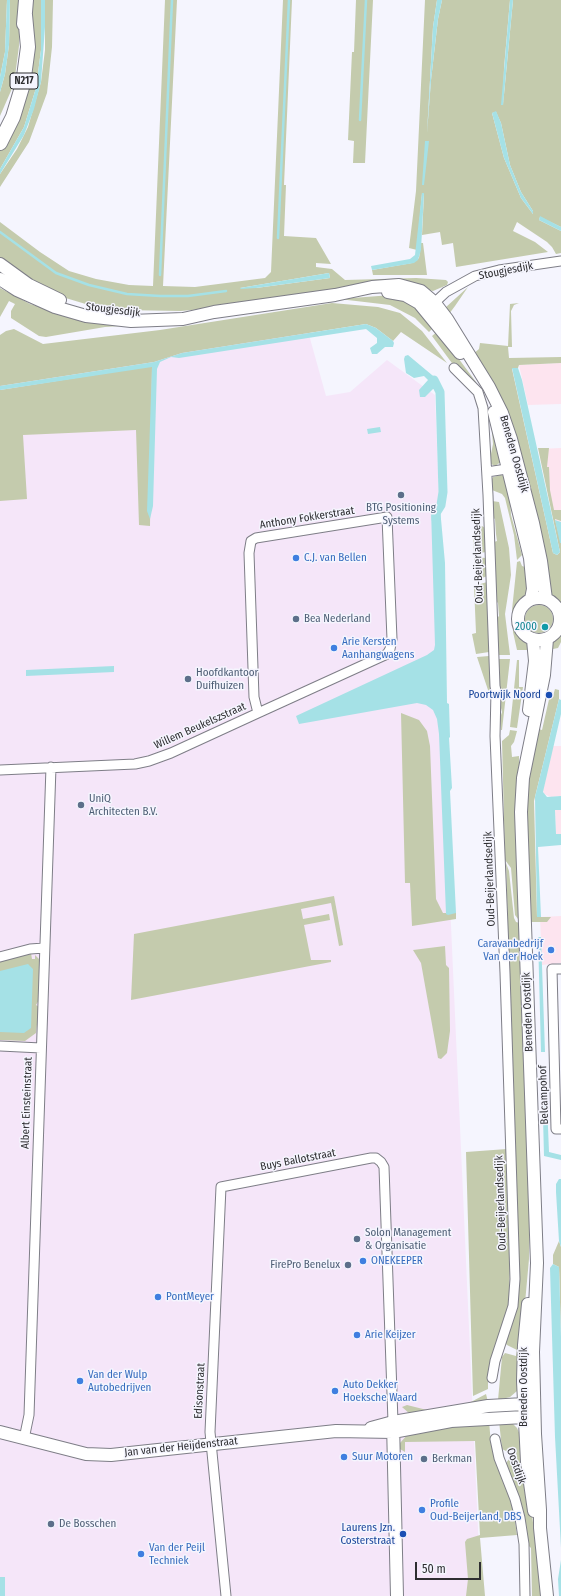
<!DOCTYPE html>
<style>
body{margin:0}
#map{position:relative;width:561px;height:1596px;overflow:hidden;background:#f5f5fe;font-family:"Fira Sans Condensed",sans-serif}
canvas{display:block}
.scale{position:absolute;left:415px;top:1562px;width:66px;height:18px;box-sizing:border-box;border:2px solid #2e2e31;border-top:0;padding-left:5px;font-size:12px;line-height:14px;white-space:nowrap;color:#2e2e31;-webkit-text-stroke:3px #f5f5fe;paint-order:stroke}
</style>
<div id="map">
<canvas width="561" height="1596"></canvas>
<div class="scale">50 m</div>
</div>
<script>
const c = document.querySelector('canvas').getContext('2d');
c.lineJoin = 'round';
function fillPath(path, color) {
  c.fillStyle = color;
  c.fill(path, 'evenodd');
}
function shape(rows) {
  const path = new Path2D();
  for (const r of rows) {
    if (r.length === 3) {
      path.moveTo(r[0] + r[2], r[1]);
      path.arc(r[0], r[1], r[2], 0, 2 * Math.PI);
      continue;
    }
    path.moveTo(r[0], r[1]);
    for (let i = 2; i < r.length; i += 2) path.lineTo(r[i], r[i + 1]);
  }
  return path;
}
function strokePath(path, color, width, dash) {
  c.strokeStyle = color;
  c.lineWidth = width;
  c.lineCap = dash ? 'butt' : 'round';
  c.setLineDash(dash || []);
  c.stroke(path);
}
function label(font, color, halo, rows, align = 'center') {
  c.font = font + ' "Fira Sans Condensed",sans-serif';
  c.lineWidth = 3;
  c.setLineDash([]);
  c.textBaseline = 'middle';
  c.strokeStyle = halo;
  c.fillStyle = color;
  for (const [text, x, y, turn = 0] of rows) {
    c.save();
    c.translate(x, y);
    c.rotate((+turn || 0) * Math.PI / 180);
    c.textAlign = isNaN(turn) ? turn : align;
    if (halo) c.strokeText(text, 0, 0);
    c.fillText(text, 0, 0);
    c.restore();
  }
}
fillPath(shape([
 [561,363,561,404,528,405,519,365],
 [561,448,561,543,539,449],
 [553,746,561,746,561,796,551,797,544,794,543,790],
 [555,810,561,810,561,834,556,835],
 [561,916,561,963,542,965,540,917]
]), '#fde4ef');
fillPath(shape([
 [306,324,326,396,350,392,387,360,435,395,439,498,433,523,481,1596,0,1596,0,373]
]), '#f5e6f9');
fillPath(shape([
 [0,0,7,0,5,52,0,77],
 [10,0,20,0,19,46,14,84,0,116,0,92,5,74,9,45],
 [31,0,41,0,41,50,36,88,24,127,0,169,0,148,9,132],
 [45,0,53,0,52,47,47,93,29,142,0,187,0,174,17,149,28,127,41,82,45,50],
 [165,0,177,0,163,286,195,287,265,278,271,272,283,0,292,0,284,185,286,185,284,236,316,238,331,264,316,263,316,267,332,269,345,280,416,278,446,280,448,282,447,285,433,291,421,288,181,311,121,310,99,308,59,296,16,270,0,258,0,222,40,252,69,271,96,279,129,285,153,286],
 [329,273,330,278,256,288,240,288],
 [356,0,373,0,365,163,353,163,354,141,348,140,352,52,354,52],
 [425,0,437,0,433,27,427,133,431,80,438,19,442,0,510,0,504,68,503,105,513,0,561,0,561,227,540,217,539,220,561,231,561,253,556,254,552,247,547,242,517,222,513,231,535,242,548,252,456,267,453,243,442,245,440,232,422,235,424,194,422,193,417,250,409,248,416,191],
 [496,112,501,123,510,165,521,192,533,211,533,214,521,198,504,158,492,113],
 [421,243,423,243,427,275,373,275,372,270,412,263,419,258],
 [468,287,455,306,449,314,445,308],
 [0,288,30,304,60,313,122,326,105,327,46,337,39,336,11,318,11,311,15,304,9,301,0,317],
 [392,295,415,304,435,326,429,332,415,318,390,305,339,299],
 [332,303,378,307,400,313,422,331,447,363,401,332,393,341,376,328,366,324,182,353,154,362,0,386,0,335,6,331,14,329,43,344,160,330],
 [519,303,514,305,511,311,512,347,508,347,509,358,561,357,561,363,519,365,518,368,512,369,553,553,557,555,560,552,538,448,549,448,547,467,549,467,550,490,554,510,561,510,561,521,555,519,561,543,561,605,554,600,545,586,521,465,472,355,479,349,480,343,508,346,510,304],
 [438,331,476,382,479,387,460,374,432,336],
 [151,366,152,367,150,526,139,525,136,430,23,435,27,499,0,501,0,390],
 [490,410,503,455,501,462,495,466,491,464,490,459,493,444,491,419,487,414],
 [501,475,504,476,509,484,511,515,522,555,517,560,514,535,505,498,502,494,492,490,491,481,493,477],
 [492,501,499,502,509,548,511,575,505,614,510,655,498,655,496,619,499,616,498,603,495,600,494,542,497,541,496,534,495,519,492,517],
 [482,526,485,528,486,552,474,554,473,531],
 [474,557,486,558,487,576,476,581],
 [520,561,522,566,525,567,531,586,517,609,515,621,519,633,531,650,517,650,513,632,512,610,517,562],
 [487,582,489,652,476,654,472,634,476,633,474,586],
 [539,619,14],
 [561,633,561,642,558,648,548,650,554,639],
 [489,656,491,699,477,657],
 [498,659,510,659,502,730,501,730,500,718,502,712,499,700,498,676,500,672],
 [517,660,519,660,519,687,523,687,517,728,510,727],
 [555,689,559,690,559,699,534,801,537,917,551,917,547,922,531,922,525,814,527,792,539,729,542,730,550,695,553,696],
 [401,713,419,720,427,731,430,746,436,899,443,913,456,913,456,919,412,926,410,883,405,883],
 [510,730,517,731,514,742,511,746,512,757,519,756,519,765,516,788,520,919,518,919,515,915,511,868,505,860,502,741,509,735],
 [506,863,509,871,514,918,516,922,520,923,530,1203,529,1259,521,1347,519,1382,517,1391,510,1397,498,1400,502,1357,505,1353,516,1356,517,1350,507,1345,505,1343,518,1254],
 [334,896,343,945,339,946,331,903,301,909,303,919,329,914,330,920,304,925,311,960,331,960,331,962,131,1000,134,934],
 [445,946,446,965,449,968,450,1031,447,1053,441,1059,438,1058,421,963,413,950],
 [31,953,32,959,35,959,35,955,40,960,39,1000,36,1005,39,1007,36,1033,25,1041,0,1040,0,961],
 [507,1149,510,1257,509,1303,488,1380,488,1389,473,1396,466,1152],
 [559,1241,561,1247,561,1337,559,1267,553,1264,553,1255],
 [486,1394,488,1402,410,1414,402,1407,407,1405,427,1410,469,1403],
 [489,1421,491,1444,508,1493,514,1514,517,1535,480,1538,485,1596,466,1596,468,1579,465,1542,467,1539,480,1535,475,1441,405,1442,405,1452,400,1449,400,1443,408,1434,418,1430],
 [499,1421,513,1424,517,1428,523,1441,542,1596,532,1596,531,1548,528,1545,526,1523,516,1488,506,1463,509,1459,517,1456,515,1450,508,1452,502,1449]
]), '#c4cbad');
fillPath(shape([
 [7,0,10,0,9,45,5,74,0,92,0,77,5,52],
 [41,0,45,0,45,27,41,82,34,109,24,135,0,174,0,169,24,127,36,88,41,50],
 [437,0,442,0,438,19,431,80,427,134,433,27],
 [510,0,513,0,503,105,501,105],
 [496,111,501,123,510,165,521,192,533,211,533,214,521,198,504,158,492,113],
 [425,141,429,141,424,185,422,185],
 [422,193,424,193,421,250,418,260,414,263,372,270,371,266,410,259,415,255],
 [540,216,561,227,561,231,539,220],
 [329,273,330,278,256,288,241,289,240,288],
 [366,324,376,328,393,341,394,343,393,347,385,347,377,354,372,354,370,348,377,343,377,338,366,329,179,358,171,357,160,362,157,369,153,506,150,519,147,511,152,367,0,390,0,386,154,362,182,353],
 [408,355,438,380,441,390,433,389,425,397,420,397,419,390,428,380,424,376,414,378,406,373,404,359,405,356],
 [512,368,518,368,522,380,560,552,557,555,553,553],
 [380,427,381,432,368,434,367,429],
 [440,508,445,563,447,703,449,704,450,737,449,738,452,788,450,791,456,913,448,915,446,914,439,734,437,719,433,710,426,705,417,703,299,724,296,716,427,655,434,650,435,645,431,509],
 [555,520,561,522,561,543,560,543],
 [114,666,114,672,26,676,26,670],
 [559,699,561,700,561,714,543,792,547,797,561,796,561,810,555,810,556,834,561,834,561,845,538,847,541,917,537,917,535,797],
 [538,937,541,937,545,1052,541,1052],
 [28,964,33,969,31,1028,24,1033,0,1032,0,971],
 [542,1078,546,1078,549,1152,561,1155,561,1160,544,1156],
 [559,1179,561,1179,561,1247,559,1241,556,1192,556,1184],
 [553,1264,559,1267,561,1337,561,1548,555,1437,550,1268],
 [561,1560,561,1596,559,1596,558,1579],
 [0,1577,5,1577,5,1596,0,1596]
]), '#a5e1e6');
strokePath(shape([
 [360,120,366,0],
 [0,232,56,273,89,285,127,294,160,296,188,296,226,291],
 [278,238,289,0],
 [160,275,172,0]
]), '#a5e1e6', 2.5);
strokePath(shape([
 [434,380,440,392,443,492,441,505,436,513,436,519]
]), '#a5e1e6', 9);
const street = shape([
 [431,306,446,292,475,276,499,270,561,261],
 [454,368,478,392,483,408,488,495,495,686,496,691,495,736,505,973,515,1279,513,1306,495,1361,492,1378],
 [487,472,513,468],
 [0,770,135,764,149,761,171,753,258,713,383,656,387,654,390,649,392,639,387,517,256,538,251,541,249,553,254,697,258,713],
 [0,957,30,949,44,948],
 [561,969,552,969,556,1129,561,1129],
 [0,1046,41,1048],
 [24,1439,29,1415,51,767],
 [495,1439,499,1458,515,1499,520,1518,524,1544,525,1596],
 [226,1596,210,1432,221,1187,371,1158,376,1158,381,1162,384,1167,393,1422]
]);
const secondary = shape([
 [0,264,29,285,60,300],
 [0,279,17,290,55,307,86,316,131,321,183,319,214,312,335,295,372,287,399,285,421,291,434,302,447,319,489,387,502,413,511,439,533,523,541,561,546,599],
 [388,292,405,295,419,303,460,353],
 [494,412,530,558,533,589,531,599],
 [539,619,21],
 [529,710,535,661,533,640],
 [528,1304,524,1345,523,1381,527,1462,534,1511],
 [393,1423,397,1596],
 [371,1428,393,1422,488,1406,524,1404,529,1407],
 [0,1432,86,1454,111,1455,336,1431,393,1432,451,1421,524,1417,534,1410],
 [547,1596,540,1528,540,1510,535,1434,533,1352,537,1263,521,812,523,778,544,675,547,639]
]);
const primary = shape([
 [24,24,26,0],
 [0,143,13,117,23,84,28,47,25,15]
]);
strokePath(street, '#7e7e87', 11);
strokePath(secondary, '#7e7e87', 14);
strokePath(primary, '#7e7e87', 16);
strokePath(street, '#fff', 9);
strokePath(secondary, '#fff', 12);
strokePath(primary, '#fff', 14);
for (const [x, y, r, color] of [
 [401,495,4,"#5c6f8a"],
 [296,558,4,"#3f7fe0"],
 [296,619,4,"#5c6f8a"],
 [545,627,4,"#0f9aa8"],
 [334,648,4,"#3f7fe0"],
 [188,679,4,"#5c6f8a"],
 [549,695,4,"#1a4fb4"],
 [81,805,4,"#5c6f8a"],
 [551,950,4,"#3f7fe0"],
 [357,1239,4,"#5c6f8a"],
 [363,1261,4,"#3f7fe0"],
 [348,1265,4,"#5c6f8a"],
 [158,1297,4,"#3f7fe0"],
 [357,1335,4,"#3f7fe0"],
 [80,1381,4,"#3f7fe0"],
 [335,1391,4,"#3f7fe0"],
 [344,1457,4,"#3f7fe0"],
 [424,1459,4,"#5c6f8a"],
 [422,1510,4,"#3f7fe0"],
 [51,1524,4,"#5c6f8a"],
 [403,1534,4,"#1a4fb4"],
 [141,1554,4,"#3f7fe0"]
]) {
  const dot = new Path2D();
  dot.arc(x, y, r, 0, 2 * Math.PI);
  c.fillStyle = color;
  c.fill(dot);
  strokePath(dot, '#f5f5fe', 1.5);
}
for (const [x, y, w] of [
 [24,81,28]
]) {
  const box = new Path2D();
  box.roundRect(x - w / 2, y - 8, w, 16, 3);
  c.fillStyle = '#f5f5fe';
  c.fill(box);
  strokePath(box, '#2e2e31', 1);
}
label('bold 10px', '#2e2e31', null, [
 ["N217",24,81]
]);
label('11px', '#2e2e31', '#f5f5fe', [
 ["Stougjesdijk",506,271,-11],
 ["Stougjesdijk",113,310,7],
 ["Beneden Oostdijk",514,454,74],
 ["Anthony Fokkerstraat",307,518,-9],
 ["Oud-Beijerlandsedijk",478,556,-92],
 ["Willem Beukelszstraat",200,726,-24],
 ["Oud-Beijerlandsedijk",490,879,-92],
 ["Beneden Oostdijk",528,1012,-92],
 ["Belcampohof",544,1095,-92],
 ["Albert Einsteinstraat",27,1103,-88],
 ["Buys Ballotstraat",298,1160,-11],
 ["Oud-Beijerlandsedijk",501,1203,-92],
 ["Beneden Oostdijk",524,1387,-90],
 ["Edisonstraat",200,1391,-87],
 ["Jan van der Heijdenstraat",181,1447,-6],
 ["Oostdijk",516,1466,70]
]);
label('11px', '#4e5e75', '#f5f5fe', [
 ["BTG Positioning",401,508,"center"],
 ["Systems",401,521,"center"],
 ["Bea Nederland",304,619],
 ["Hoofdkantoor",196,673],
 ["Duifhuizen",196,686],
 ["UniQ",89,799],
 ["Architecten B.V.",89,812],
 ["Solon Management",365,1233],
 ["& Organisatie",365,1246],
 ["FirePro Benelux",340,1265,"right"],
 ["Berkman",432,1459],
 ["De Bosschen",59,1524]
], 'left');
label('11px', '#366cbe', '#f5f5fe', [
 ["C.J. van Bellen",304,558],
 ["Arie Kersten",342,642],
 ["Aanhangwagens",342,655],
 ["Caravanbedrijf",543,944,"right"],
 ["Van der Hoek",543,957,"right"],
 ["ONEKEEPER",371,1261],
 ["PontMeyer",166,1297],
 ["Arie Keijzer",365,1335],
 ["Van der Wulp",88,1375],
 ["Autobedrijven",88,1388],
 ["Auto Dekker",343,1385],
 ["Hoeksche Waard",343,1398],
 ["Suur Motoren",352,1457],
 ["Profile",430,1504],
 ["Oud-Beijerland, DBS",430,1517],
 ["Van der Peijl",149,1548],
 ["Techniek",149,1561]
], 'left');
label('11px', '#0d838f', '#f5f5fe', [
 ["2000",537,627]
], 'right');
label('11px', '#164399', '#f5f5fe', [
 ["Poortwijk Noord",541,695],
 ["Laurens Jzn.",395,1528],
 ["Costerstraat",395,1541]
], 'right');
</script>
